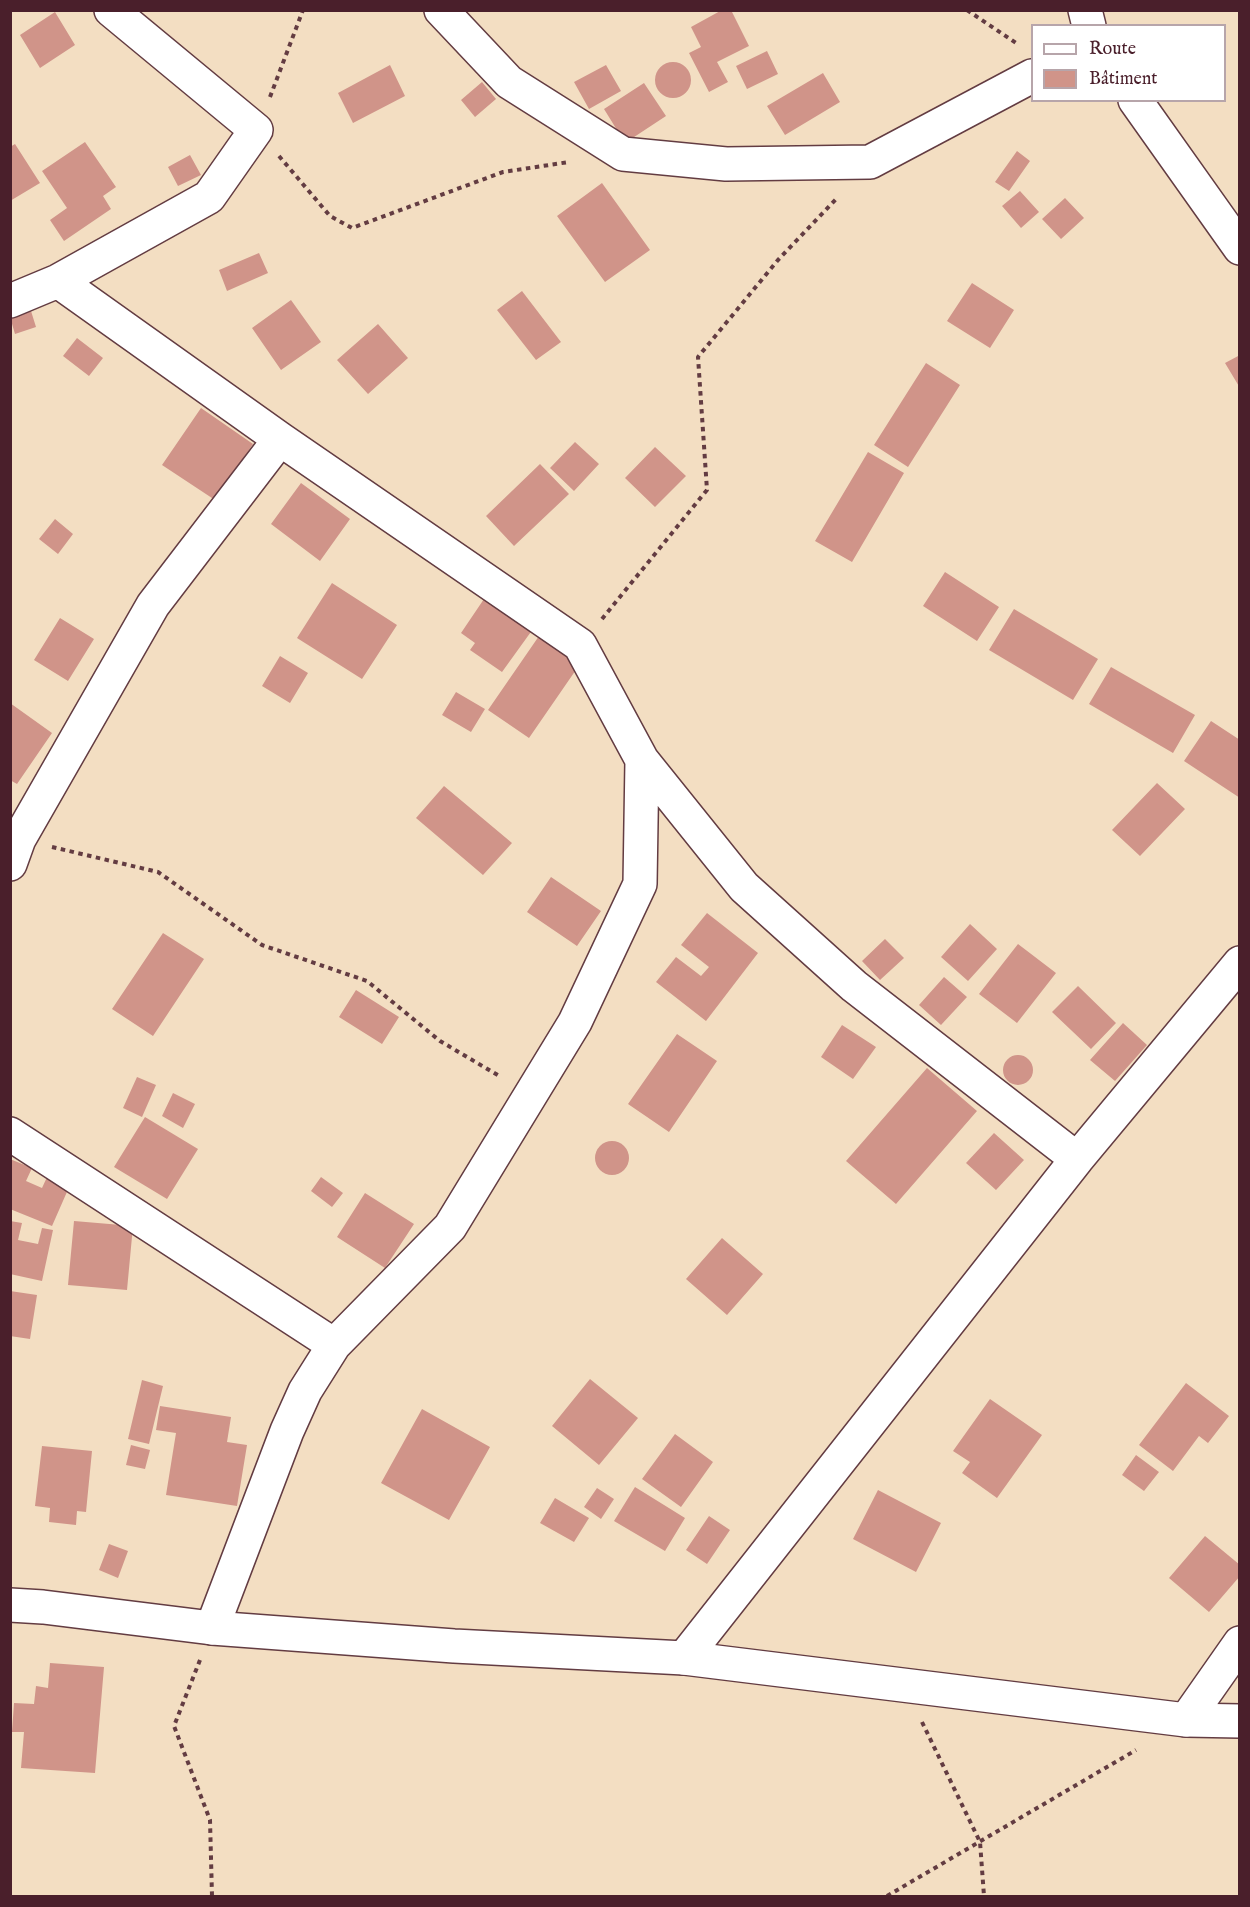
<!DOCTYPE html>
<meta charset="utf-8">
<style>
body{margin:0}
#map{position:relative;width:1250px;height:1907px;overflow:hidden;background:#f3dec2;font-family:"IM FELL English",serif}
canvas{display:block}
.frame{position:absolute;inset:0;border:12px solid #4a1f2b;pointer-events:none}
.legend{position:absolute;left:1031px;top:24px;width:195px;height:78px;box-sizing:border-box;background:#fff;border:2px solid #b7a5aa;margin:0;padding:8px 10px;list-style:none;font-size:18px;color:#4a1f2b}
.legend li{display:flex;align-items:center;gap:12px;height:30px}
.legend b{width:30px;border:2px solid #b7a5aa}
</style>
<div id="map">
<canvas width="1250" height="1907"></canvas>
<div class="frame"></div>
<ul class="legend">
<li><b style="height:8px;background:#fff"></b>Route</li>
<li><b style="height:16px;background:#d09489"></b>Bâtiment</li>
</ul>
</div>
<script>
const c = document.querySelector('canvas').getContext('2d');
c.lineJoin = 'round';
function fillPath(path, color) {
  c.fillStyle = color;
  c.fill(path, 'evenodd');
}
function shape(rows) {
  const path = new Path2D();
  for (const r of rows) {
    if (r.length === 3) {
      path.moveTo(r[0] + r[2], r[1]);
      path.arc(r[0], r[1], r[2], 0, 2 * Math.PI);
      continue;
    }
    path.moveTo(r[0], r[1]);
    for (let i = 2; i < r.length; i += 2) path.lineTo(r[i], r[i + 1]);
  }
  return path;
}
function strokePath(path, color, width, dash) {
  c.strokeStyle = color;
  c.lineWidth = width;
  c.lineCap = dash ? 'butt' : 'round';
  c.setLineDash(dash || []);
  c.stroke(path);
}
fillPath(shape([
 [722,10,731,10,749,46,717,62,728,82,709,92,689,53,701,47,691,27],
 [55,12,75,45,40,68,20,35],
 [767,51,778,74,747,89,736,66],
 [673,80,18],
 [390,65,405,96,353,123,338,93],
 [606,65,621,91,589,109,574,82],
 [823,73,840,102,785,135,767,106],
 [482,82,496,99,475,117,461,100],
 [644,83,666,116,625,143,604,109],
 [85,142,116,187,103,196,111,209,64,241,50,220,67,208,42,171],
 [15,144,40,183,10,201,10,147],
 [1017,151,1030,161,1009,191,995,182],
 [190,155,201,175,178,186,168,167],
 [602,183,650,250,605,282,557,216],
 [1020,191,1039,212,1021,228,1002,206],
 [1065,198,1084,218,1061,239,1042,219],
 [259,253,268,273,227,291,219,270],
 [972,283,1014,310,990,348,947,321],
 [522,291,561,342,536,360,497,310],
 [291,300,321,342,281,370,252,328],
 [31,311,36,327,15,334,10,317],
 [378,324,408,358,368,394,337,360],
 [77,338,103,358,89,376,63,356],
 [1240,355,1240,388,1225,363],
 [926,363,960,385,908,467,874,445],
 [201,408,253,444,215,500,162,465],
 [575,442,599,464,574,491,550,468],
 [655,447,686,476,655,507,625,478],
 [868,452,904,473,852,562,815,541],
 [540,464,569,494,514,546,486,516],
 [301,483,350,519,320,561,271,524],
 [55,519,73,534,58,554,39,539],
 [945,572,999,607,977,641,923,606],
 [332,583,397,625,362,679,297,638],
 [486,596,533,629,502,672,470,650,475,643,461,633],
 [1014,609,1098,659,1073,700,989,650],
 [60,618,94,639,68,681,34,660],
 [539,636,580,664,529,738,488,710],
 [280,656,308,673,290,703,262,686],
 [1111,667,1195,715,1173,753,1089,704],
 [456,692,485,709,471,732,442,715],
 [10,703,52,733,17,784,10,780],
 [1211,721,1240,740,1240,798,1184,761],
 [1157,783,1185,809,1140,856,1112,830],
 [444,786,512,843,483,875,416,818],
 [551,877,601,911,577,946,527,912],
 [707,913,758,953,706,1021,656,982,676,957,701,976,709,967,681,945],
 [970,924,997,949,968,981,941,957],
 [163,933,204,959,153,1036,112,1009],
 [885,939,904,958,880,980,862,961],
 [1018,944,1056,973,1017,1023,979,994],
 [944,977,967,997,941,1025,919,1005],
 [1078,986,1116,1023,1091,1049,1052,1012],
 [356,990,399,1017,382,1044,339,1017],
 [1123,1023,1147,1045,1115,1081,1090,1060],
 [842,1025,876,1047,853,1079,821,1057],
 [677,1034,717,1061,669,1132,628,1104],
 [1018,1070,15],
 [927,1068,977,1111,896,1204,846,1161],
 [137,1077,156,1085,142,1117,123,1108],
 [173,1093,195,1104,183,1128,162,1116],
 [145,1117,198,1149,167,1199,114,1167],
 [994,1133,1024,1160,996,1190,966,1163],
 [612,1158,17],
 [10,1159,32,1168,26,1181,42,1188,48,1175,70,1185,52,1226,10,1209],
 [321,1177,343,1193,332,1207,311,1191],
 [365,1193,414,1224,385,1268,337,1237],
 [10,1221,22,1223,18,1240,38,1244,42,1228,53,1230,42,1281,10,1274],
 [74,1221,133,1226,127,1290,68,1285],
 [722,1238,763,1274,727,1315,686,1279],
 [10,1291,37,1295,30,1339,10,1336],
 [590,1379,638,1418,599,1465,552,1426],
 [142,1380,163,1386,149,1444,128,1439],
 [1186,1383,1229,1416,1208,1443,1199,1436,1173,1471,1139,1445],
 [990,1399,1042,1435,997,1498,962,1473,970,1462,953,1451],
 [160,1406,231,1417,227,1442,247,1445,237,1506,166,1495,176,1433,156,1430],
 [422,1409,490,1447,449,1520,381,1483],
 [675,1434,713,1462,681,1507,642,1479],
 [131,1445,150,1450,145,1469,126,1465],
 [42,1446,92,1451,86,1512,77,1511,76,1525,49,1522,50,1508,35,1506],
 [1136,1455,1159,1472,1144,1491,1122,1475],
 [635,1487,685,1518,665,1551,614,1521],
 [597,1488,614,1499,601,1519,584,1507],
 [878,1490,941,1523,916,1572,853,1539],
 [555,1498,589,1518,574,1542,540,1523],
 [709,1516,730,1530,707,1564,686,1550],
 [1205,1536,1240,1565,1240,1576,1209,1612,1169,1578],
 [109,1544,128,1551,118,1578,99,1570],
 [50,1663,104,1667,95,1773,21,1768,24,1732,12,1732,14,1703,34,1704,36,1686,48,1688]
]), '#d09489');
const street = shape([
 [441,10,509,82,623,154,726,164,870,162,1032,76],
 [1085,10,1089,26],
 [1135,100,1240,248],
 [58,281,280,439,580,645,642,760,640,884,575,1022,450,1227,334,1345,305,1391,287,1431,212,1628],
 [10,301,58,281,209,197,256,130,111,10],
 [642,760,744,887,854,986,1077,1159],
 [10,864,19,839,153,605,280,439],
 [10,1134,334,1345],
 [684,1658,1077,1159,1240,963],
 [1186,1720,1240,1643]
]);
const secondary = shape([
 [10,1605,43,1607,212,1628,454,1646,684,1658,1186,1720,1240,1721]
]);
strokePath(street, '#633c42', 36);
strokePath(secondary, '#633c42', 36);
strokePath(shape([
 [967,10,1019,45],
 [270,97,303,10],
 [279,156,330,216,352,228,503,172,569,162],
 [602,619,707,490,698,357,778,260,837,198],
 [52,847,158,872,262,945,367,981,440,1041,501,1077],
 [200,1660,174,1726,210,1820,212,1896],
 [922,1722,980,1842,984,1896],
 [887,1896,1136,1750]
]), '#633c42', 4, [4.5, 4.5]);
strokePath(street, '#fff', 33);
strokePath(secondary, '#fff', 33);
</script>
